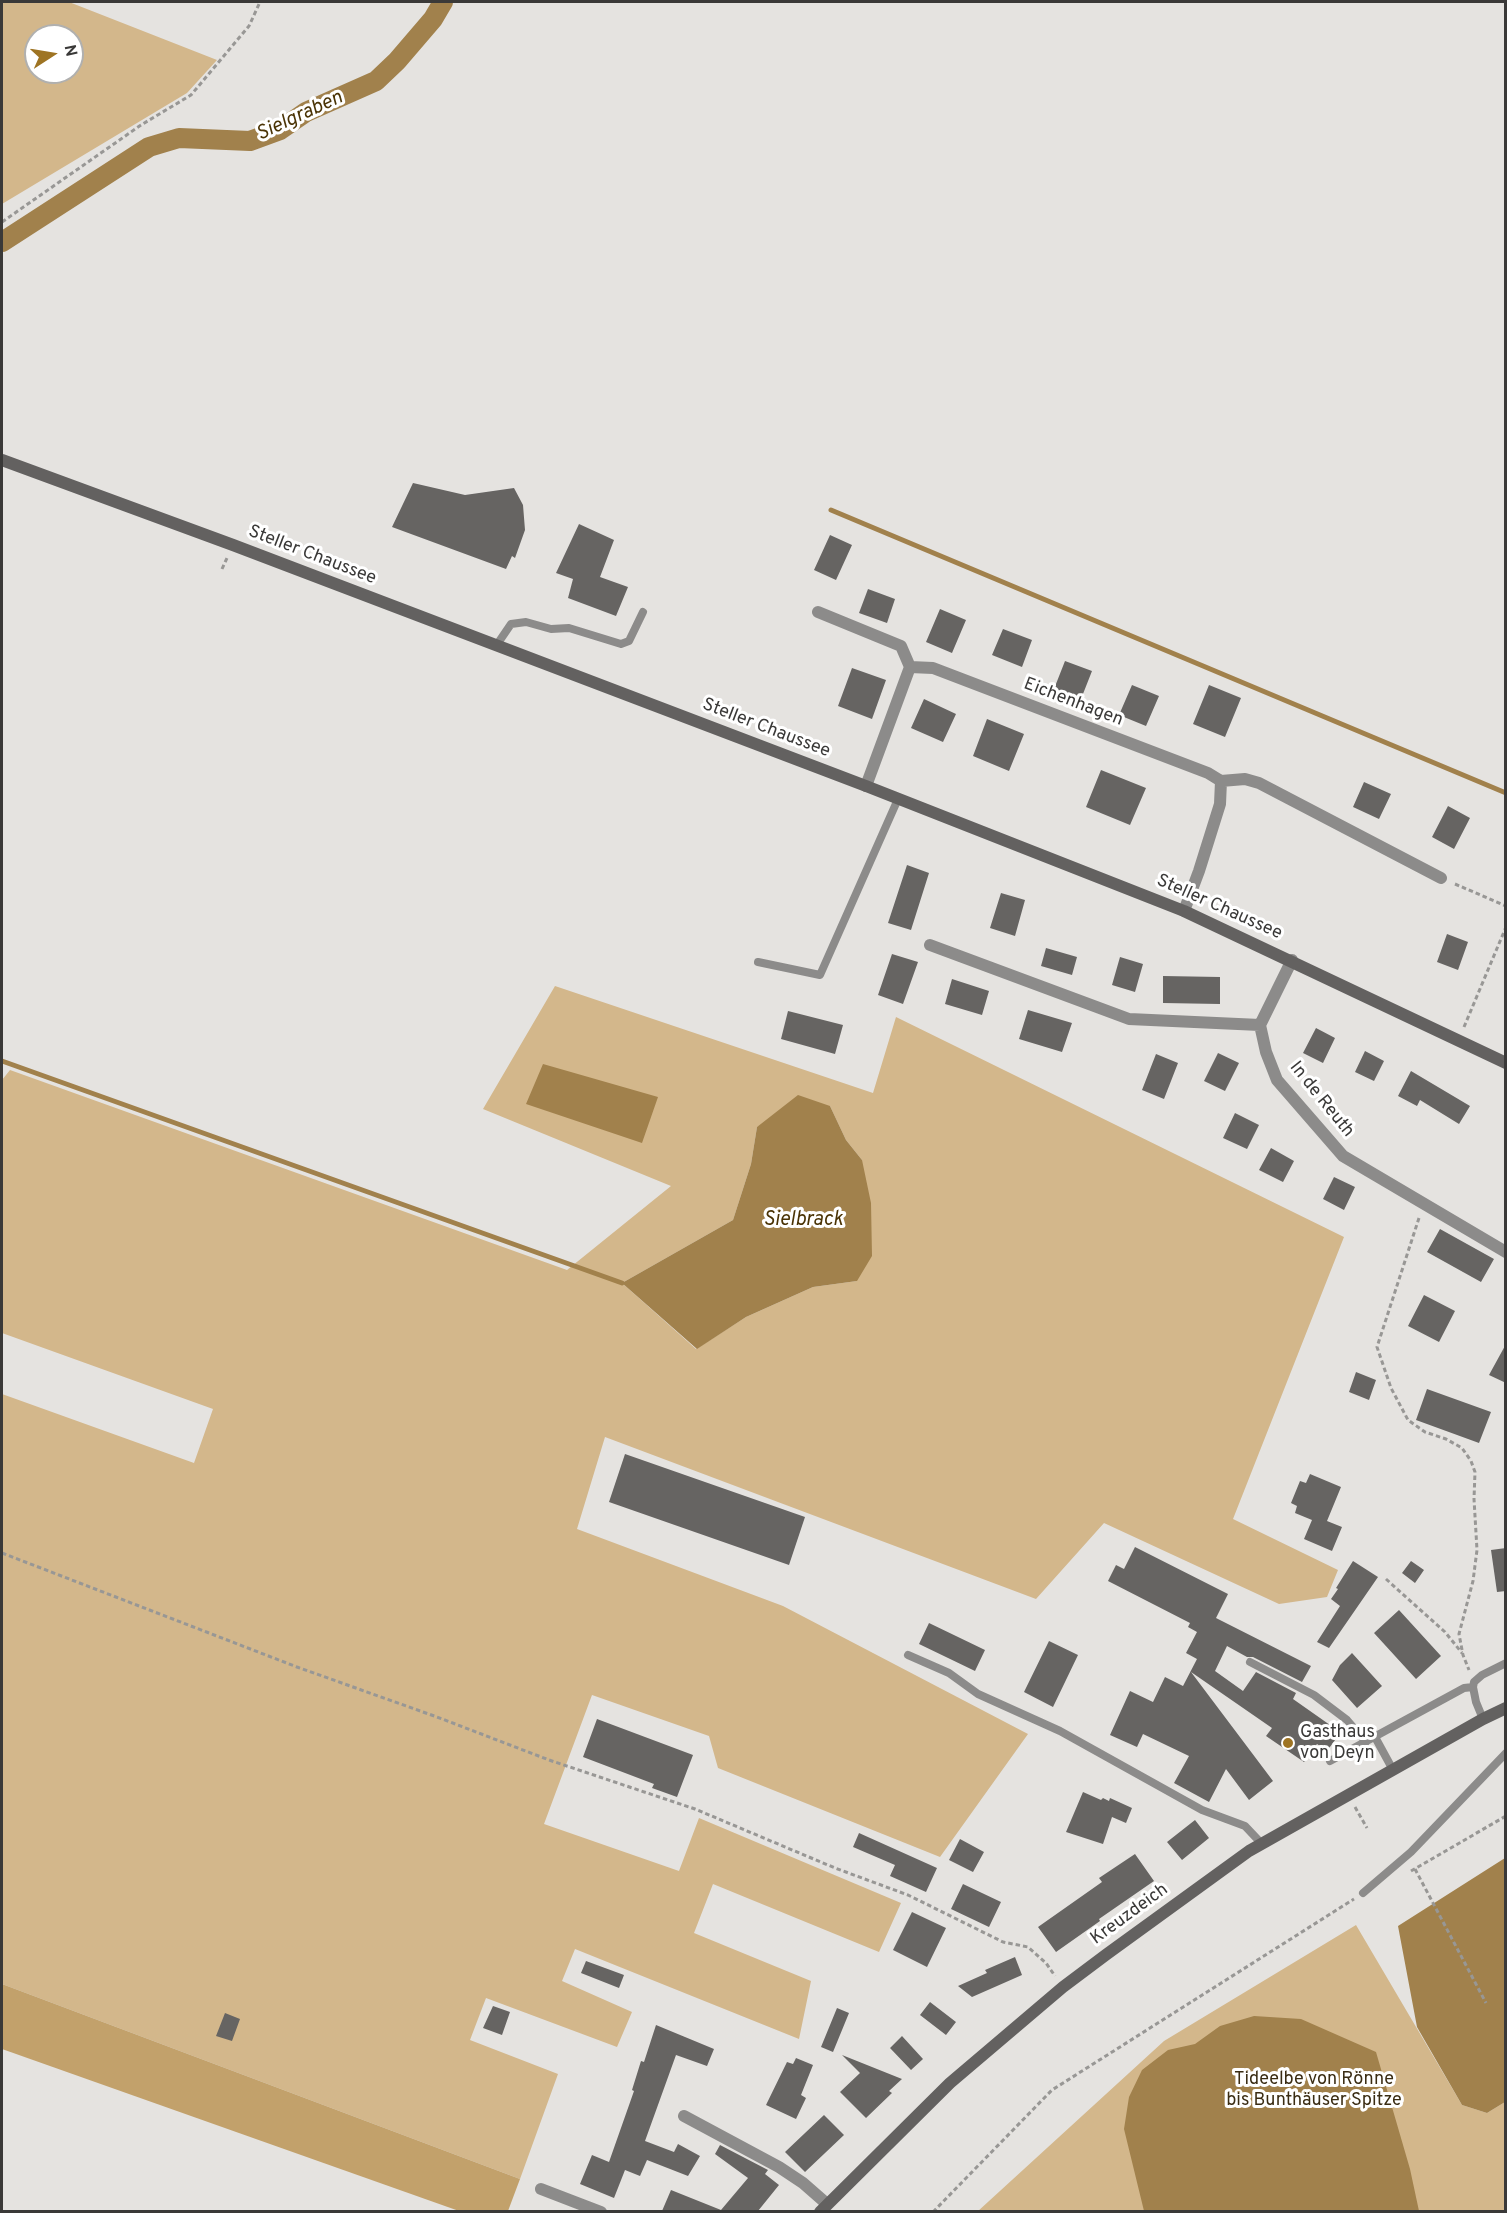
<!DOCTYPE html>
<meta charset="utf-8">
<style>
body{margin:0}
#map{position:relative;width:1507px;height:2213px;overflow:hidden;background:#e5e3e0;font-family:Overpass,sans-serif}
canvas{display:block}
.frame{position:absolute;inset:0;border:3px solid #3a3938;pointer-events:none}
.north{position:absolute;left:24px;top:24px;width:60px;height:60px;box-sizing:border-box;background:#fff;border:2px solid #b0b0af;border-radius:50%;rotate:78deg;font-size:16px;font-weight:700;line-height:24px;text-align:center;color:#3a3938}
.north::after{content:'';display:block;margin:auto;width:21px;height:27px;background:#9e7423;clip-path:polygon(50% 0,100% 100%,50% 72%,0 100%)}
</style>
<div id="map">
<canvas width="1507" height="2213"></canvas>
<div class="frame"></div>
<div class="north">N</div>
</div>
<script>
const c = document.querySelector('canvas').getContext('2d');
c.lineJoin = 'round';
function fillPath(path, color) {
  c.fillStyle = color;
  c.fill(path, 'evenodd');
}
function shape(rows) {
  const path = new Path2D();
  for (const r of rows) {
    path.moveTo(r[0], r[1]);
    for (let i = 2; i < r.length; i += 2) path.lineTo(r[i], r[i + 1]);
  }
  return path;
}
function strokePath(path, color, width, dash) {
  c.strokeStyle = color;
  c.lineWidth = width;
  c.lineCap = dash ? 'butt' : 'round';
  c.setLineDash(dash || []);
  c.stroke(path);
}
function label(font, color, halo, rows, align = 'center') {
  c.font = font + ' Overpass,sans-serif';
  c.lineWidth = 6;
  c.setLineDash([]);
  c.textBaseline = 'middle';
  c.strokeStyle = halo;
  c.fillStyle = color;
  for (const [text, x, y, turn = 0] of rows) {
    c.save();
    c.translate(x, y);
    c.rotate((+turn || 0) * Math.PI / 180);
    c.textAlign = isNaN(turn) ? turn : align;
    if (halo) c.strokeText(text, 0, 0);
    c.fillText(text, 0, 0);
    c.restore();
  }
}
fillPath(shape([
 [2,2,69,2,217,60,187,93,2,204],
 [36,36,72,36,72,72,36,72],
 [555,986,873,1093,896,1017,1344,1237,1233,1519,1338,1570,1327,1597,1279,1604,1104,1523,1036,1599,605,1437,577,1529,783,1606,1028,1734,940,1857,718,1768,709,1736,592,1695,544,1824,679,1871,699,1818,901,1903,879,1952,713,1884,694,1933,811,1981,799,2039,575,1949,562,1981,632,2012,617,2047,486,1998,470,2040,558,2074,520,2179,2,1984,2,1394,194,1463,213,1409,2,1333,2,1080,10,1070,567,1270,671,1186,483,1109],
 [830,1106,846,1140,862,1160,857,1281,813,1287,746,1317,696,1349,622,1283,733,1220,751,1164,757,1127],
 [1356,1925,1462,2105,1487,2113,1505,2102,1505,2211,977,2212,1164,2041]
]), '#d3b78b');
fillPath(shape([
 [2,1984,520,2179,508,2211,459,2211,2,2049]
]), '#c2a16b');
fillPath(shape([
 [543,1064,658,1097,642,1143,526,1104],
 [798,1095,830,1106,846,1140,862,1160,871,1203,872,1256,857,1281,813,1287,746,1317,697,1349,622,1283,733,1220,751,1164,757,1127],
 [1505,1858,1505,2102,1487,2113,1462,2105,1417,2027,1398,1926],
 [1254,2016,1301,2019,1376,2052,1410,2169,1419,2211,1144,2211,1124,2129,1129,2097,1142,2070,1168,2050,1195,2044,1220,2026]
]), '#a1814c');
strokePath(shape([
 [831,510,1506,793],
 [2,1061,622,1283]
]), '#a1814c', 5);
strokePath(shape([
 [2,242,149,147,179,138,250,141,280,130,306,112,376,81,397,61,433,19,443,2]
]), '#a1814c', 20);
fillPath(shape([
 [413,483,465,495,514,488,523,505,525,530,515,558,512,556,506,569,392,527],
 [579,524,614,540,600,577,628,587,616,616,568,598,573,579,556,573],
 [830,535,852,545,836,580,814,570],
 [868,589,895,599,887,623,859,613],
 [940,609,966,620,952,653,926,642],
 [1003,629,1032,640,1022,667,992,655],
 [1065,661,1092,671,1081,699,1054,689],
 [852,668,886,680,872,719,838,706],
 [1132,685,1159,696,1146,726,1119,715],
 [1209,685,1241,698,1225,737,1193,724],
 [924,699,956,714,943,742,911,728],
 [987,719,1024,734,1009,771,973,756],
 [1101,770,1146,788,1130,825,1086,807],
 [1364,782,1391,794,1379,819,1353,807],
 [1448,806,1470,818,1454,849,1432,837],
 [907,865,929,873,911,930,888,923],
 [1001,893,1025,900,1015,936,990,928],
 [1447,934,1468,942,1458,970,1437,962],
 [1046,948,1077,957,1072,975,1041,966],
 [892,954,918,962,903,1004,878,995],
 [1120,957,1143,964,1135,992,1112,985],
 [1163,976,1220,977,1220,1004,1163,1003],
 [952,979,989,991,982,1015,945,1004],
 [1028,1010,1072,1023,1062,1052,1019,1039],
 [788,1011,843,1025,835,1054,781,1039],
 [1316,1028,1335,1038,1323,1063,1303,1053],
 [1365,1051,1384,1061,1374,1081,1355,1072],
 [1218,1053,1239,1063,1225,1091,1204,1081],
 [1156,1054,1178,1063,1164,1099,1142,1090],
 [1411,1071,1470,1106,1459,1124,1420,1100,1417,1106,1398,1096],
 [1235,1113,1259,1125,1247,1149,1223,1138],
 [1271,1148,1294,1161,1283,1182,1259,1170],
 [1334,1177,1355,1187,1344,1210,1323,1199],
 [1440,1229,1494,1259,1481,1282,1427,1252],
 [1424,1295,1455,1311,1439,1342,1408,1326],
 [1506,1344,1506,1383,1489,1375],
 [1356,1372,1376,1380,1369,1400,1349,1392],
 [1427,1389,1491,1412,1479,1443,1416,1420],
 [625,1454,805,1517,789,1565,609,1502],
 [1310,1474,1341,1487,1327,1521,1342,1527,1332,1551,1304,1539,1312,1520,1295,1513,1297,1506,1291,1503,1300,1481,1306,1483],
 [1135,1547,1228,1594,1216,1618,1311,1666,1302,1682,1253,1657,1247,1657,1227,1646,1215,1671,1243,1691,1256,1672,1296,1693,1293,1699,1330,1725,1328,1728,1338,1736,1327,1751,1317,1744,1304,1762,1266,1736,1272,1728,1191,1672,1273,1781,1249,1800,1226,1769,1209,1802,1174,1783,1189,1756,1143,1734,1137,1747,1110,1735,1130,1691,1153,1702,1165,1677,1183,1686,1197,1659,1186,1653,1197,1632,1188,1627,1190,1623,1108,1581,1116,1565,1124,1569],
 [1506,1548,1506,1591,1497,1592,1491,1550],
 [1353,1561,1378,1577,1329,1648,1317,1642,1340,1606,1331,1599,1338,1589,1336,1588],
 [1411,1561,1424,1570,1415,1583,1402,1573],
 [1399,1610,1441,1656,1416,1679,1374,1633],
 [929,1623,985,1650,975,1671,919,1644],
 [1049,1641,1078,1655,1053,1707,1024,1692],
 [1352,1653,1382,1686,1357,1708,1332,1680,1340,1665],
 [597,1719,693,1755,677,1797,652,1788,654,1784,583,1757],
 [1083,1792,1101,1800,1103,1798,1109,1801,1110,1798,1132,1808,1126,1823,1112,1817,1103,1844,1066,1832],
 [1195,1820,1209,1838,1182,1860,1167,1842],
 [859,1833,937,1868,926,1892,890,1876,895,1865,853,1847],
 [960,1839,984,1852,973,1872,949,1860],
 [1135,1854,1154,1881,1099,1919,1100,1921,1056,1952,1038,1927,1102,1882,1099,1878],
 [963,1884,1001,1902,989,1927,951,1909],
 [912,1912,946,1928,927,1967,893,1950],
 [1015,1957,1022,1975,972,1997,958,1986,987,1973,985,1970],
 [586,1961,624,1975,619,1988,581,1973],
 [930,2002,956,2022,946,2035,920,2015],
 [493,2006,510,2012,502,2035,483,2028],
 [837,2008,849,2013,833,2052,821,2047],
 [225,2013,240,2019,232,2041,216,2036],
 [656,2025,714,2049,707,2066,676,2055,645,2141,674,2152,678,2144,700,2156,688,2176,647,2160,640,2176,625,2170,614,2198,580,2184,592,2155,609,2162,634,2091,632,2090,641,2061,644,2062],
 [902,2036,923,2059,911,2070,890,2048],
 [842,2055,902,2079,889,2091,892,2093,866,2118,840,2092,860,2073],
 [796,2058,813,2065,801,2095,806,2098,796,2119,766,2105,787,2062,793,2064],
 [824,2115,844,2135,805,2172,785,2152],
 [720,2145,768,2170,765,2174,779,2185,758,2211,662,2211,671,2190,721,2210,748,2178,715,2154]
]), '#666462');
strokePath(shape([
 [2,222,141,125,191,95,249,26,260,2],
 [222,569,227,558],
 [1455,884,1506,906],
 [1464,1027,1506,927],
 [1419,1218,1377,1347,1391,1388,1408,1420,1425,1432,1446,1439,1462,1448,1471,1461,1475,1472,1474,1499,1477,1550,1473,1581,1459,1634,1463,1655,1469,1670],
 [2,1553,297,1667,437,1717,549,1760,695,1809,835,1868,908,1895,1003,1942,1028,1947,1046,1963,1055,1976],
 [1386,1579,1445,1632,1462,1653],
 [1355,1807,1367,1828],
 [1415,1869,1486,2003],
 [1411,1871,1506,1816],
 [933,2212,1052,2090,1354,1899]
]), '#989795', 3, [4.5, 3]);
strokePath(shape([
 [496,646,511,624,526,622,551,629,569,628,621,644,629,641,643,612],
 [758,962,820,975,898,799],
 [908,1655,949,1673,978,1694,1060,1731,1202,1810,1245,1826,1262,1844],
 [1250,1662,1314,1695,1347,1720,1366,1742],
 [1483,1719,1476,1702,1473,1687,1474,1682,1482,1675,1506,1663],
 [1375,1737,1393,1770],
 [1330,1761,1464,1688,1473,1687],
 [1363,1893,1411,1852,1506,1753]
]), '#8c8b8a', 8);
strokePath(shape([
 [818,612,901,646,910,667,866,786],
 [910,667,933,668,1208,773,1221,781,1220,804,1199,871,1184,911],
 [1221,781,1245,779,1259,783,1441,878],
 [930,945,1129,1019,1260,1025],
 [1292,960,1260,1025,1266,1052,1277,1080,1343,1156,1506,1252],
 [684,2116,779,2167,803,2183,827,2204],
 [541,2189,601,2212]
]), '#8c8b8a', 12);
strokePath(shape([
 [2,460,233,545,866,786,1184,911,1506,1063],
 [820,2212,950,2083,1063,1987,1107,1954,1249,1851,1483,1719,1506,1708]
]), '#636160', 12);
for (const [x, y, r, color] of [
 [1288,1743,6,"#9e7423"]
]) {
  const dot = new Path2D();
  dot.arc(x, y, r, 0, 2 * Math.PI);
  c.fillStyle = color;
  c.fill(dot);
  strokePath(dot, '#fff', 2);
}
label('18px', '#3a3938', '#fff', [
 ["Steller Chaussee",312,556,21],
 ["Eichenhagen",1073,703,21],
 ["Steller Chaussee",766,729,21],
 ["Steller Chaussee",1219,908,24],
 ["In de Reuth",1321,1100,51],
 ["Kreuzdeich",1130,1915,-36]
]);
label('18px', '#3a3938', '#fff', [
 ["Gasthaus",1300,1733],
 ["von Deyn",1300,1754]
], 'left');
label('18px', '#3a2c13', '#fff', [
 ["Tideelbe von Rönne",1314,2080],
 ["bis Bunthäuser Spitze",1314,2101]
]);
label('italic 20px', '#4a3305', '#fff', [
 ["Sielgraben",300,117,-25],
 ["Sielbrack",803,1221]
]);
</script>
